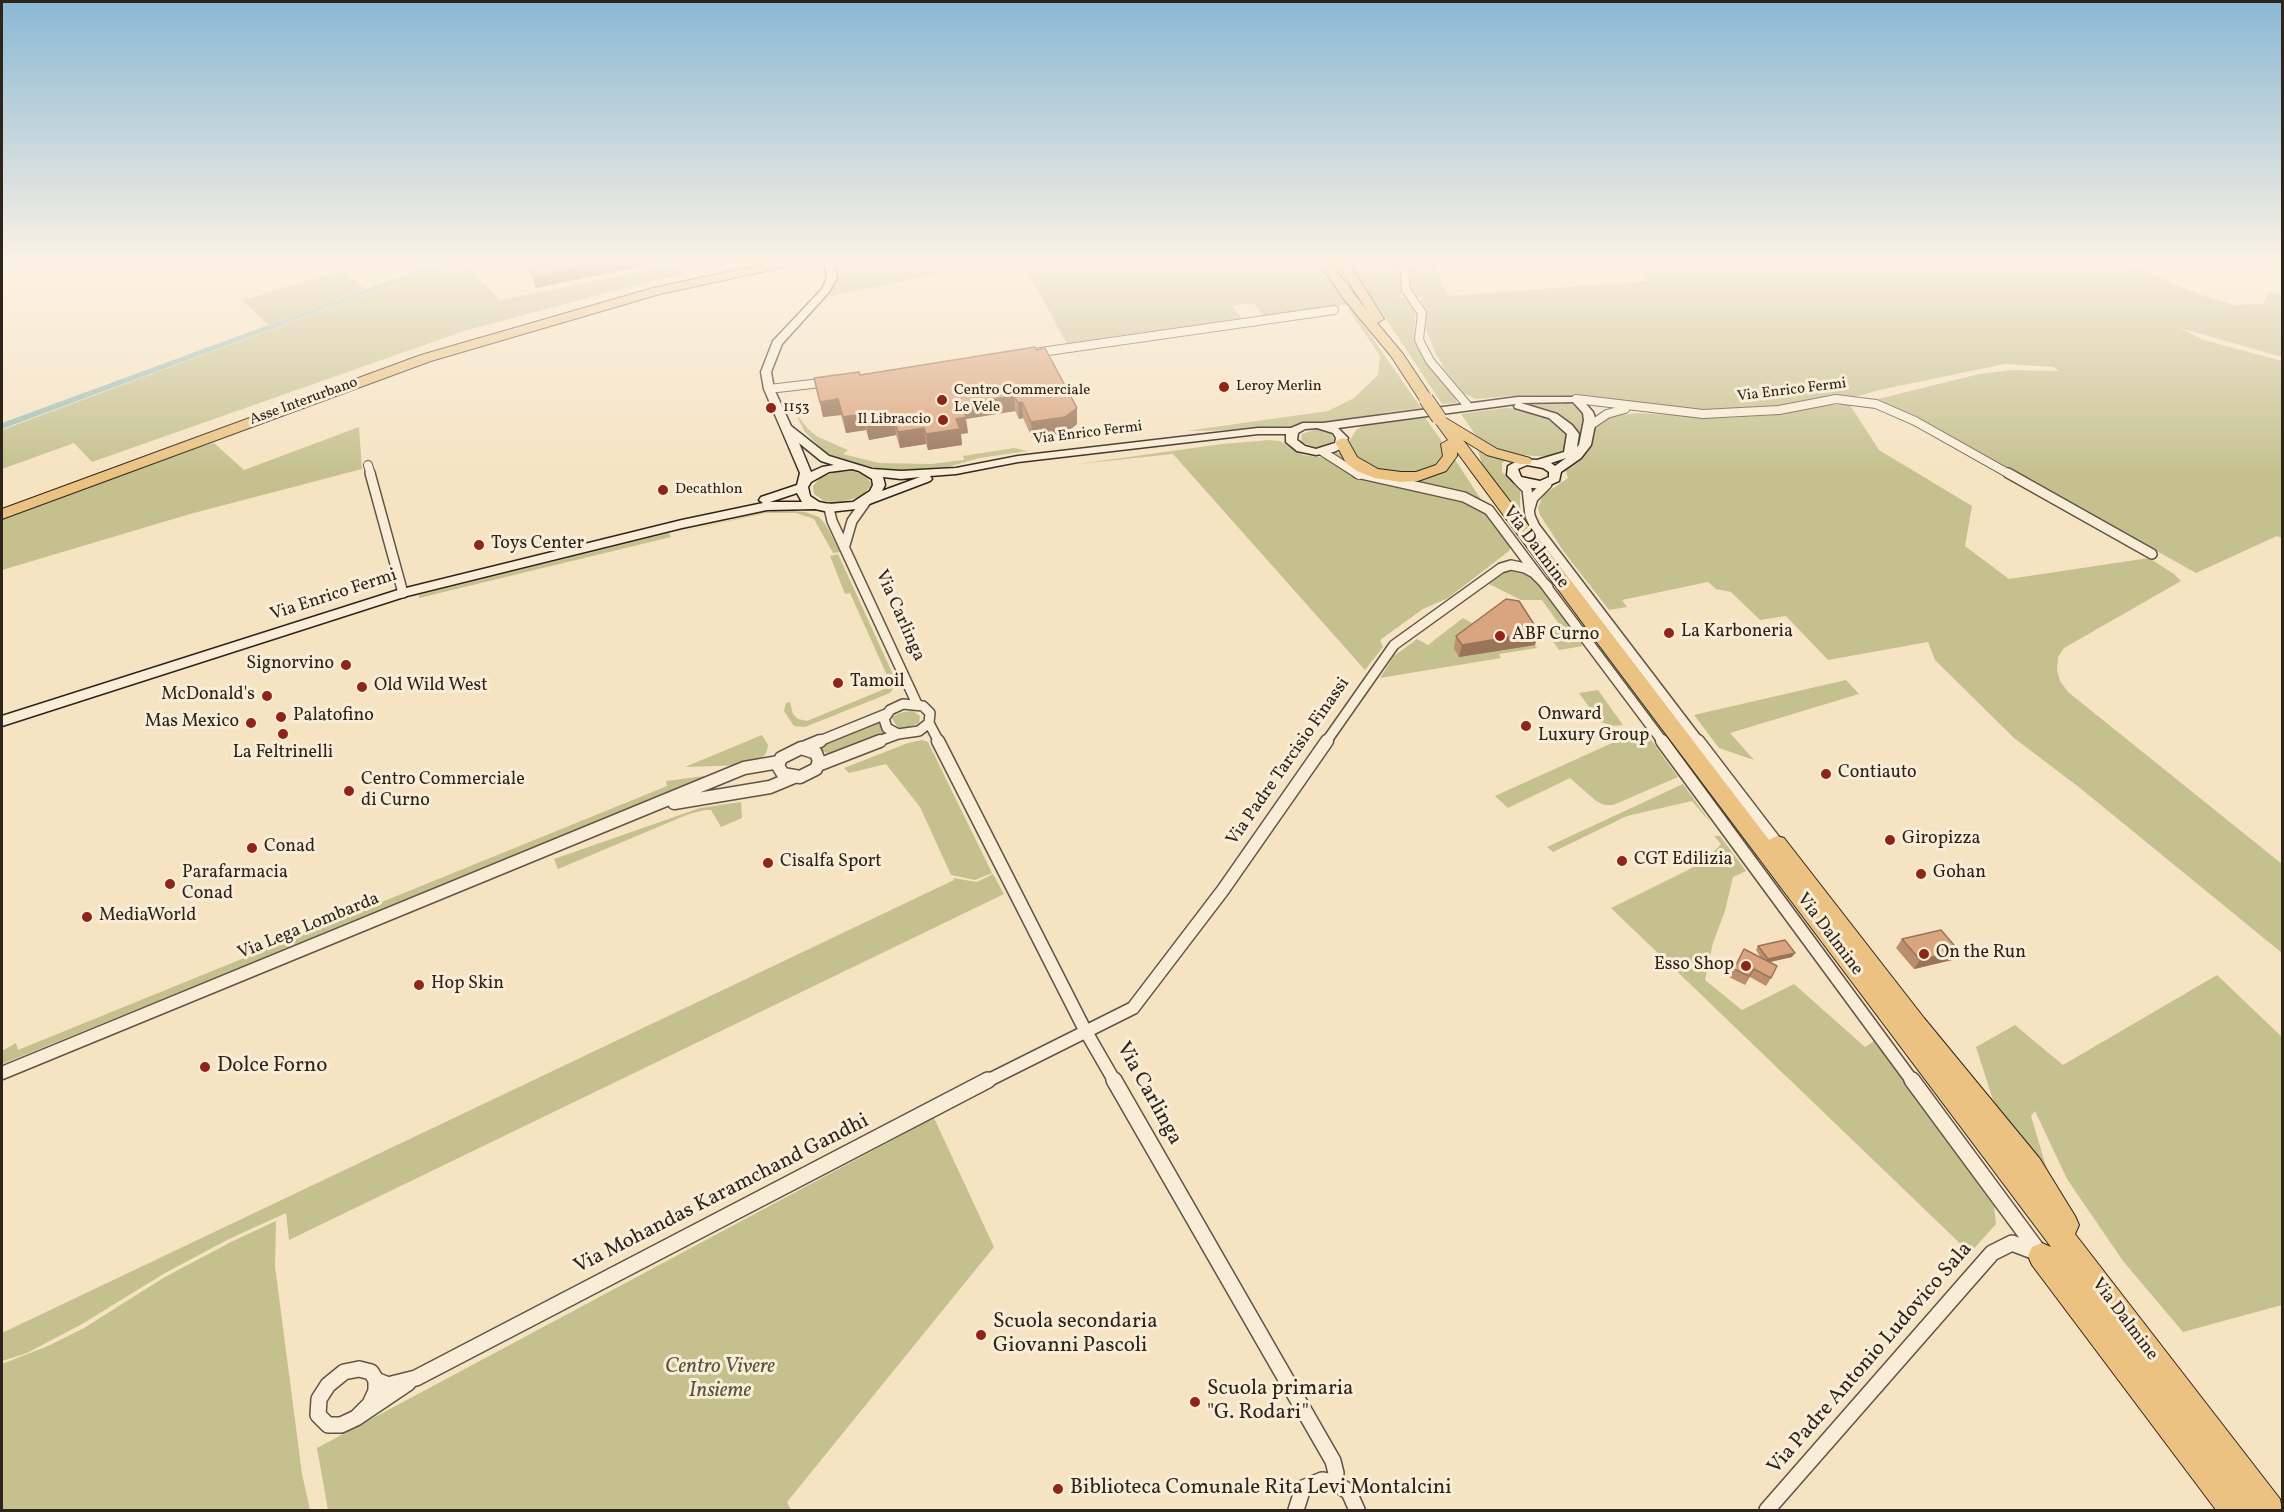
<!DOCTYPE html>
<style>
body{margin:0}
#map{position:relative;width:2284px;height:1512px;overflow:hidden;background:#f6e3c2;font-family:Vollkorn,serif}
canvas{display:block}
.frame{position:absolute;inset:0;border:3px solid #2d241b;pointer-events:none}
</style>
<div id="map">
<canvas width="2284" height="1512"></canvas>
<div class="frame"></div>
</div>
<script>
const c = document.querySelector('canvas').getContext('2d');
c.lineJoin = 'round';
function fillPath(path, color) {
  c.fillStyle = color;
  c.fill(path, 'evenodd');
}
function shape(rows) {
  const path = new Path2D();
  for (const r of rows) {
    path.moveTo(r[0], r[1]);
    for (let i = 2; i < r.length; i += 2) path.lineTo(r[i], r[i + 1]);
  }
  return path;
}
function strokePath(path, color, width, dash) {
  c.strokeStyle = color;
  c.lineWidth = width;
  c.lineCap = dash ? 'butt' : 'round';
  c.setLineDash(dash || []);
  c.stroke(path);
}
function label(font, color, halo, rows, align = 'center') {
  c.font = font + ' Vollkorn,serif';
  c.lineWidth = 6;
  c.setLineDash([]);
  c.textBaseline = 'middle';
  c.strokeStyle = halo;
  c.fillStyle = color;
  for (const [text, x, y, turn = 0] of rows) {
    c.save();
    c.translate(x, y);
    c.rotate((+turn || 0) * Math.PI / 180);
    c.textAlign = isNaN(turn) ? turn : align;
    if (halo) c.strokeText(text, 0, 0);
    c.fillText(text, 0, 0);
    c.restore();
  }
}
fillPath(shape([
 [449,263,463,263,500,300,684,263,730,263,622,289,464,331,92,462,74,443,2,469,2,430],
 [833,263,987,263,828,297,838,280,838,273],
 [1023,263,1319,263,1347,305,1264,317,1254,304,1246,303,1232,306,1242,319,1067,344],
 [1349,263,1401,263,1404,292,1398,297,1408,299,1416,310,1414,328,1416,346,1431,367,1450,388,1457,403,1442,404],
 [1406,263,1433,263,1448,296,1649,281,1641,270,1640,263,2123,263,2204,296,2235,305,2263,304,2268,293,2282,294,2282,357,2180,328,2204,340,2282,361,2282,538,2277,536,2196,573,1916,416,1874,400,1979,374,2011,370,2059,371,2053,367,2005,364,1879,390,1859,396,1839,396,1753,410,1719,412,1662,408,1570,396,1526,395,1476,399,1465,394,1445,370,1436,354,1426,330,1426,311,1421,301,1423,297,1413,297,1408,290],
 [343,271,365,289,268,325,242,300],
 [1348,309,1351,309,1358,317,1421,408,1388,412,1334,424,1315,422,1301,423,1286,429,1186,431,1328,411,1354,398,1378,375,1380,356],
 [1540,403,1573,404,1578,407,1583,414,1583,437,1577,434,1568,423,1517,404],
 [1831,405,1850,405,1879,450,1972,506,1965,546,2009,579,2149,558,2174,574,2181,581,2064,648,2058,657,2057,670,2060,681,2068,692,2282,864,2282,953,2080,788,2014,738,1935,660,1928,642,1828,660,1786,616,1760,620,1731,592,1716,589,1708,582,1622,600,1627,607,1609,610,1564,552,1540,515,1538,508,1543,495,1568,478,1565,468,1588,452,1593,427,1614,416,1636,413,1729,418,1772,415],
 [1505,408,1523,409,1549,417,1568,432,1567,449,1550,457,1509,454,1491,449,1477,437,1461,414],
 [794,411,808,429,818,437,848,450,843,454,879,463,931,464,964,460,963,456,1014,448,1028,451,979,458,948,467,890,471,836,459,824,451,805,432],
 [1424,416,1446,447,1443,462,1416,474,1376,471,1356,460,1348,443,1357,429,1370,423],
 [359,427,362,469,190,514,2,570,2,518,191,449,214,443,244,470],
 [1316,429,1331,434,1334,440,1332,443,1325,447,1314,447,1301,442,1302,434],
 [1269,440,1280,441,1303,455,1327,458,1354,475,1369,481,1455,497,1483,510,1494,521,1510,548,1509,551,1448,598,1423,609,1380,640,1383,647,1365,670,1173,454,1078,464,1222,444],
 [1478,451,1506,460,1502,463,1502,472,1520,490,1520,507,1526,523,1482,464],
 [1341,452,1388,479,1450,466,1454,458,1484,504,1386,481,1340,459,1335,453],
 [852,471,865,475,871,483,870,487,862,496,839,503,824,501,814,494,813,486,821,477,836,472],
 [783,510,805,512,819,517,826,525,840,552,833,553,814,519,796,513,766,513,674,533,766,512],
 [669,533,671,537,419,598,419,595],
 [838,554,896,681,895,686,890,693,805,727,794,726,784,711,786,703,790,702,793,714,798,719,807,721,887,688,890,682,850,593,845,594,830,556],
 [1506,570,1522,571,1533,577,1583,646,1559,650,1546,631,1562,628,1542,600,1521,600,1489,584],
 [1463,618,1481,628,1535,645,1537,648,1499,654,1501,658,1380,678,1394,656,1417,639,1428,645],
 [1846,680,1859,694,1730,733,1754,760,1719,748,1694,715],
 [1598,690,1623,725,1615,726,1600,722,1579,693],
 [913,711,920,716,919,723,900,731,891,717,903,712],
 [884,719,892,732,833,757,817,747],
 [1643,729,1678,777,1613,805,1604,805,1596,801,1570,778,1508,808,1495,796],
 [762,735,768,745,767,751,764,756,743,765,685,767],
 [922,740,928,742,992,873,975,880,951,875,920,807,886,764,849,773,844,768,908,743],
 [712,775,353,922,2,1064,2,1051,16,1043,18,1050,667,786,666,781],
 [1683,784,1711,823,1692,801,1627,816,1553,852,1547,847],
 [741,802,742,818,721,827,711,810,705,810,689,814,558,869,554,859,700,808],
 [1714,836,1720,836,1746,871,1733,877,1725,911,1713,943,1705,980,1742,1010,1794,984,1865,1047,1874,1041,1994,1206,1996,1224,1970,1253,1611,908,1688,870,1709,857,1721,844],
 [993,874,1004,894,289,1240,286,1213,229,1239,165,1273,82,1324,27,1353,2,1361,2,1333,954,880,953,878,977,882],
 [2217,975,2282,1037,2282,1305,2183,1332,2123,1261,2067,1179,2035,1111,2031,1116,2050,1180,2021,1187,1976,1047,2015,1025,2063,1065],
 [934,1118,994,1247,787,1502,791,1510,328,1510,317,1448],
 [276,1221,275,1266,302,1474,310,1510,2,1510,2,1364,48,1346,84,1328,165,1277,233,1241]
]), '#c4c18e');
fillPath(shape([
 [437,263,449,263,2,429,2,423,437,263]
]), '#9dbeb5');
const streetFar3 = shape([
 [1404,263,1406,290,1422,313,1419,339,1421,344,1430,361,1468,406],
 [1034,353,1334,310],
 [769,389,829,382],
 [1576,399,1703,414,1779,410,1836,399,1876,404,1915,421,2011,475],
 [1588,427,1607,414,1625,409],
 [1323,452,1359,475],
 [368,465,371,475]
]);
const streetFar2 = shape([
 [370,473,403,593],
 [1357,473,1464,497,1489,510,1663,742],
 [2008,473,2152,554],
 [1517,479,1527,489,1530,516,1535,527,1699,742],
 [829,508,832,521,917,704],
 [1530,508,1533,498,1547,484],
 [845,545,852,521,867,500],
 [903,704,923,706,930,713,929,723,919,731,898,734,887,728,884,719,890,710,903,704],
 [929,723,939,742],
 [817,742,886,714],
 [876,742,898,734],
 [1326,742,1394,645,1501,568,1511,565,1525,568,1534,573,1548,587]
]);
const streetFar1 = shape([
 [938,741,1085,1030,1115,1082],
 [1662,741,1913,1082],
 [1698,741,1777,844],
 [801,748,816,753,819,761,816,769,800,777,783,774,778,766,781,758,801,748],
 [803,748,820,741],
 [818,765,880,741],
 [674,803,770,787,794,777],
 [2,1073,744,768,779,762],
 [985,1082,1133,1008,1223,890,1327,741]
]);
const street = shape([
 [1114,1080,1333,1461,1336,1473,1334,1482],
 [1912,1080,2042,1256],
 [359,1369,371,1372,376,1380,376,1391,370,1404,356,1418,341,1425,328,1425,318,1415,319,1399,328,1385,344,1372,359,1369],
 [376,1380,388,1385,416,1378,988,1080],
 [356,1418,408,1383],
 [1296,1510,1303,1488,1322,1480,1334,1482,1349,1492,1357,1510],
 [1767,1510,1992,1253,2012,1243,2038,1253]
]);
const secondary = shape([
 [824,263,834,263,837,278,829,292,782,344,771,372,774,389,791,426,829,456,872,469,901,471,956,468,1018,456,1258,428,1291,428,1303,423,1323,423,1518,397,1580,397,1593,412,1596,420,1591,445,1581,458,1561,472,1559,481,1541,489,1524,487,1513,481,1507,475,1508,466,1521,459,1537,460,1564,452,1567,434,1549,418,1515,408,1514,406,1516,404,1338,428,1348,438,1344,447,1334,452,1316,455,1297,451,1286,442,1286,434,1258,434,1018,462,956,474,930,476,932,479,930,481,856,509,829,512,815,509,767,510,682,528,407,596,2,726,2,716,398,590,682,520,763,503,759,500,761,497,797,485,800,473,764,389,761,372,773,341,822,289,827,278,824,263],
 [1573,402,1583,413,1584,420,1579,445,1577,447,1579,434,1572,425,1557,414,1521,403,1573,402],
 [1317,428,1333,433,1336,438,1335,443,1316,449,1305,446,1297,440,1298,433,1305,429,1317,428],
 [799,443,821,461,834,465,822,467,811,472,799,443],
 [1566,458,1555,466,1551,463,1566,458],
 [1527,465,1543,468,1549,472,1549,477,1540,481,1521,477,1518,469,1527,465],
 [852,469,859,471,872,479,873,485,870,491,853,502,829,504,819,502,810,496,808,487,811,482,829,472,852,469],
 [883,477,901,479,920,477,882,491,885,485,883,477],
 [797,493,802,502,770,502,797,493]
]);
const highway = shape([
 [768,263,791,263,785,267,660,294,431,361,2,519,2,509,421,355,653,288,768,263],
 [1319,263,1331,263,1367,311,1337,263,1349,263,1384,319,1377,323,1403,354,1433,399,1431,402,1421,402,1391,356,1343,298,1319,263],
 [1439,414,1497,449,1530,458,1532,461,1530,464,1520,464,1487,455,1463,440,1769,840,1777,836,1784,838,1924,1018,2040,1159,2075,1216,2079,1225,2075,1234,2280,1499,2282,1510,2216,1510,2032,1265,2028,1256,2032,1247,2042,1243,2051,1247,1599,645,1457,452,1457,456,1446,471,1418,481,1401,482,1375,478,1357,471,1346,463,1335,442,1342,438,1347,439,1357,457,1378,469,1401,472,1416,472,1436,465,1443,456,1441,444,1448,440,1432,418,1439,414]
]);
strokePath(streetFar3, '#5f5445', 10);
strokePath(streetFar2, '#5f5445', 12);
strokePath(streetFar1, '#5f5445', 15);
strokePath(street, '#5f5445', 18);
strokePath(secondary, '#2d241b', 3);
strokePath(highway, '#2d241b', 2);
strokePath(streetFar3, '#f9edd7', 8);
strokePath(streetFar2, '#f9edd7', 9);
strokePath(streetFar1, '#f9edd7', 12);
strokePath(street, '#f9edd7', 15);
fillPath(secondary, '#f9edd7');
fillPath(highway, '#ebc281');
const highwayBridge = shape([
 [1426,399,1439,418]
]);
strokePath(highwayBridge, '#2d241b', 16, []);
strokePath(highwayBridge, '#ebc281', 14);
fillPath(shape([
 [1036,350,1077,424,1066,433,1032,438,1023,418,1019,419,1015,411,966,419,968,433,961,434,962,445,928,450,926,444,900,448,896,435,869,440,866,430,846,433,841,415,823,417,814,378,860,375],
 [1456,636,1535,645,1459,657,1454,649],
 [1902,939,1959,951,1952,960,1914,969,1896,948],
 [1758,946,1792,957,1770,962,1771,978,1766,986,1750,977,1745,985,1729,977,1744,949,1761,958,1756,950]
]), '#bb8e6c');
fillPath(shape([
 [600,263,658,263,536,288,532,277],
 [1014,396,1015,411,966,419,968,433,961,434,962,445,928,450,926,434,956,419,961,404],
 [838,399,841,415,823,417,820,402],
 [1022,402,1023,418,1019,419,1018,403],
 [1077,408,1077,424,1066,433,1032,438,1031,422],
 [863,414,866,430,846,433,843,417],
 [894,419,896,435,869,440,866,424],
 [924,428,926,444,900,448,898,432],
 [1539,632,1535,645,1459,657,1462,645],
 [1959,951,1952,960,1914,969,1920,960],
 [1795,953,1792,957,1765,963,1768,959]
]), '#997458');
const building = shape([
 [526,263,600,263,532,277,526,263],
 [1035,347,1036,350,1045,348,1077,408,1065,417,1031,422,1022,402,1018,403,1014,396,961,404,966,417,956,419,960,429,926,434,924,428,898,432,894,419,866,424,863,414,843,417,838,399,820,402,814,378,859,372,860,375,1035,347],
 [1506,599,1519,601,1539,632,1462,645,1456,636,1506,599],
 [1941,930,1959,951,1920,960,1902,939,1941,930],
 [1785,940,1795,953,1768,959,1758,946,1785,940],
 [1744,949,1777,966,1771,978,1754,969,1749,976,1734,969,1744,949]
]);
fillPath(building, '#daa57e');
strokePath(building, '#997458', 1.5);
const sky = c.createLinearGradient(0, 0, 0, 475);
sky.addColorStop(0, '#8ab8d4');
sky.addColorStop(0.55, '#fbf2e4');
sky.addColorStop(1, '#fbf2e400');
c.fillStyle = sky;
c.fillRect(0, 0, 2284, 475);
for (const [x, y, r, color] of [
 [1224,387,6,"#8f2418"],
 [942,400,6,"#8f2418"],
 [771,408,6,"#8f2418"],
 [943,420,6,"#8f2418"],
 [663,490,6,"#8f2418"],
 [479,545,6,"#8f2418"],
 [1669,633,6,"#8f2418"],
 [1500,636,6,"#8f2418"],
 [346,665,6,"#8f2418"],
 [838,683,6,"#8f2418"],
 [362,687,6,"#8f2418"],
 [267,696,6,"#8f2418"],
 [281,717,6,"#8f2418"],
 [251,723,6,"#8f2418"],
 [1526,726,6,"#8f2418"],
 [283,734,6,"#8f2418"],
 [1826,774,6,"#8f2418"],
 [349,791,6,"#8f2418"],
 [1890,840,6,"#8f2418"],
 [252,848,6,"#8f2418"],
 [1622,861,6,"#8f2418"],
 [768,863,6,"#8f2418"],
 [1921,874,6,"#8f2418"],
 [170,884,6,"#8f2418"],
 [87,917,6,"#8f2418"],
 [1924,954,6,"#8f2418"],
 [1746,966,6,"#8f2418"],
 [419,985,6,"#8f2418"],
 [205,1067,6,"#8f2418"],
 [981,1335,6,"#8f2418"],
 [1195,1402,6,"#8f2418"],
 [1058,1489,6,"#8f2418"]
]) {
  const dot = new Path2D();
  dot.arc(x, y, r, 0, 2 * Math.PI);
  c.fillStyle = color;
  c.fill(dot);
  strokePath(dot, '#f9edd7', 2);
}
label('15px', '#2d241b', '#f9edd7', [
 ["Leroy Merlin",1236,387],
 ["Centro Commerciale",954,391],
 ["Le Vele",954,408],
 ["1153",783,408],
 ["Il Libraccio",931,420,"right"],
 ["Decathlon",675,490]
], 'left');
label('15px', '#2d241b', '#f9edd7', [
 ["Via Enrico Fermi",1792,391,-7],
 ["Asse Interurbano",304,402,-20],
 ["Via Enrico Fermi",1088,434,-7]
]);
label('18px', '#2d241b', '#f9edd7', [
 ["Toys Center",491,545],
 ["La Karboneria",1681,633],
 ["ABF Curno",1512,636],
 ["Signorvino",334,665,"right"],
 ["Tamoil",850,683],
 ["Old Wild West",374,687],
 ["McDonald's",255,696,"right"],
 ["Onward",1538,716],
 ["Luxury Group",1538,737],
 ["Palatofino",293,717],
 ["Mas Mexico",239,723,"right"],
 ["La Feltrinelli",283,754,"center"],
 ["Contiauto",1838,774],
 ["Centro Commerciale",361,781],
 ["di Curno",361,802],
 ["Giropizza",1902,840],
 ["Conad",264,848],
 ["CGT Edilizia",1634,861],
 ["Cisalfa Sport",780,863],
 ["Parafarmacia",182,874],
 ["Conad",182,895],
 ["Gohan",1933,874],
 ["MediaWorld",99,917],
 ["On the Run",1936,954],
 ["Esso Shop",1734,966,"right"],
 ["Hop Skin",431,985]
], 'left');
label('18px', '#2d241b', '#f9edd7', [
 ["Via Dalmine",1535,548,53],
 ["Via Enrico Fermi",334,596,-18],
 ["Via Carlinga",899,616,66],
 ["Via Padre Tarcisio Finassi",1289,762,-55],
 ["Via Lega Lombarda",309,927,-22],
 ["Via Dalmine",1829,935,53],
 ["Via Dalmine",2124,1320,53]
]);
label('21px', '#2d241b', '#f9edd7', [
 ["Dolce Forno",217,1067],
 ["Scuola secondaria",993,1323],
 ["Giovanni Pascoli",993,1347],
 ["Scuola primaria",1207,1390],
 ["\"G. Rodari\"",1207,1414],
 ["Biblioteca Comunale Rita Levi Montalcini",1070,1489]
], 'left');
label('21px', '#2d241b', '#f9edd7', [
 ["Via Carlinga",1148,1094,61],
 ["Via Mohandas Karamchand Gandhi",722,1195,-27],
 ["Via Padre Antonio Ludovico Sala",1871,1359,-49]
]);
label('italic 21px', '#5a533e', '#f9edd7', [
 ["Centro Vivere",720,1368],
 ["Insieme",720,1392]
]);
</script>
